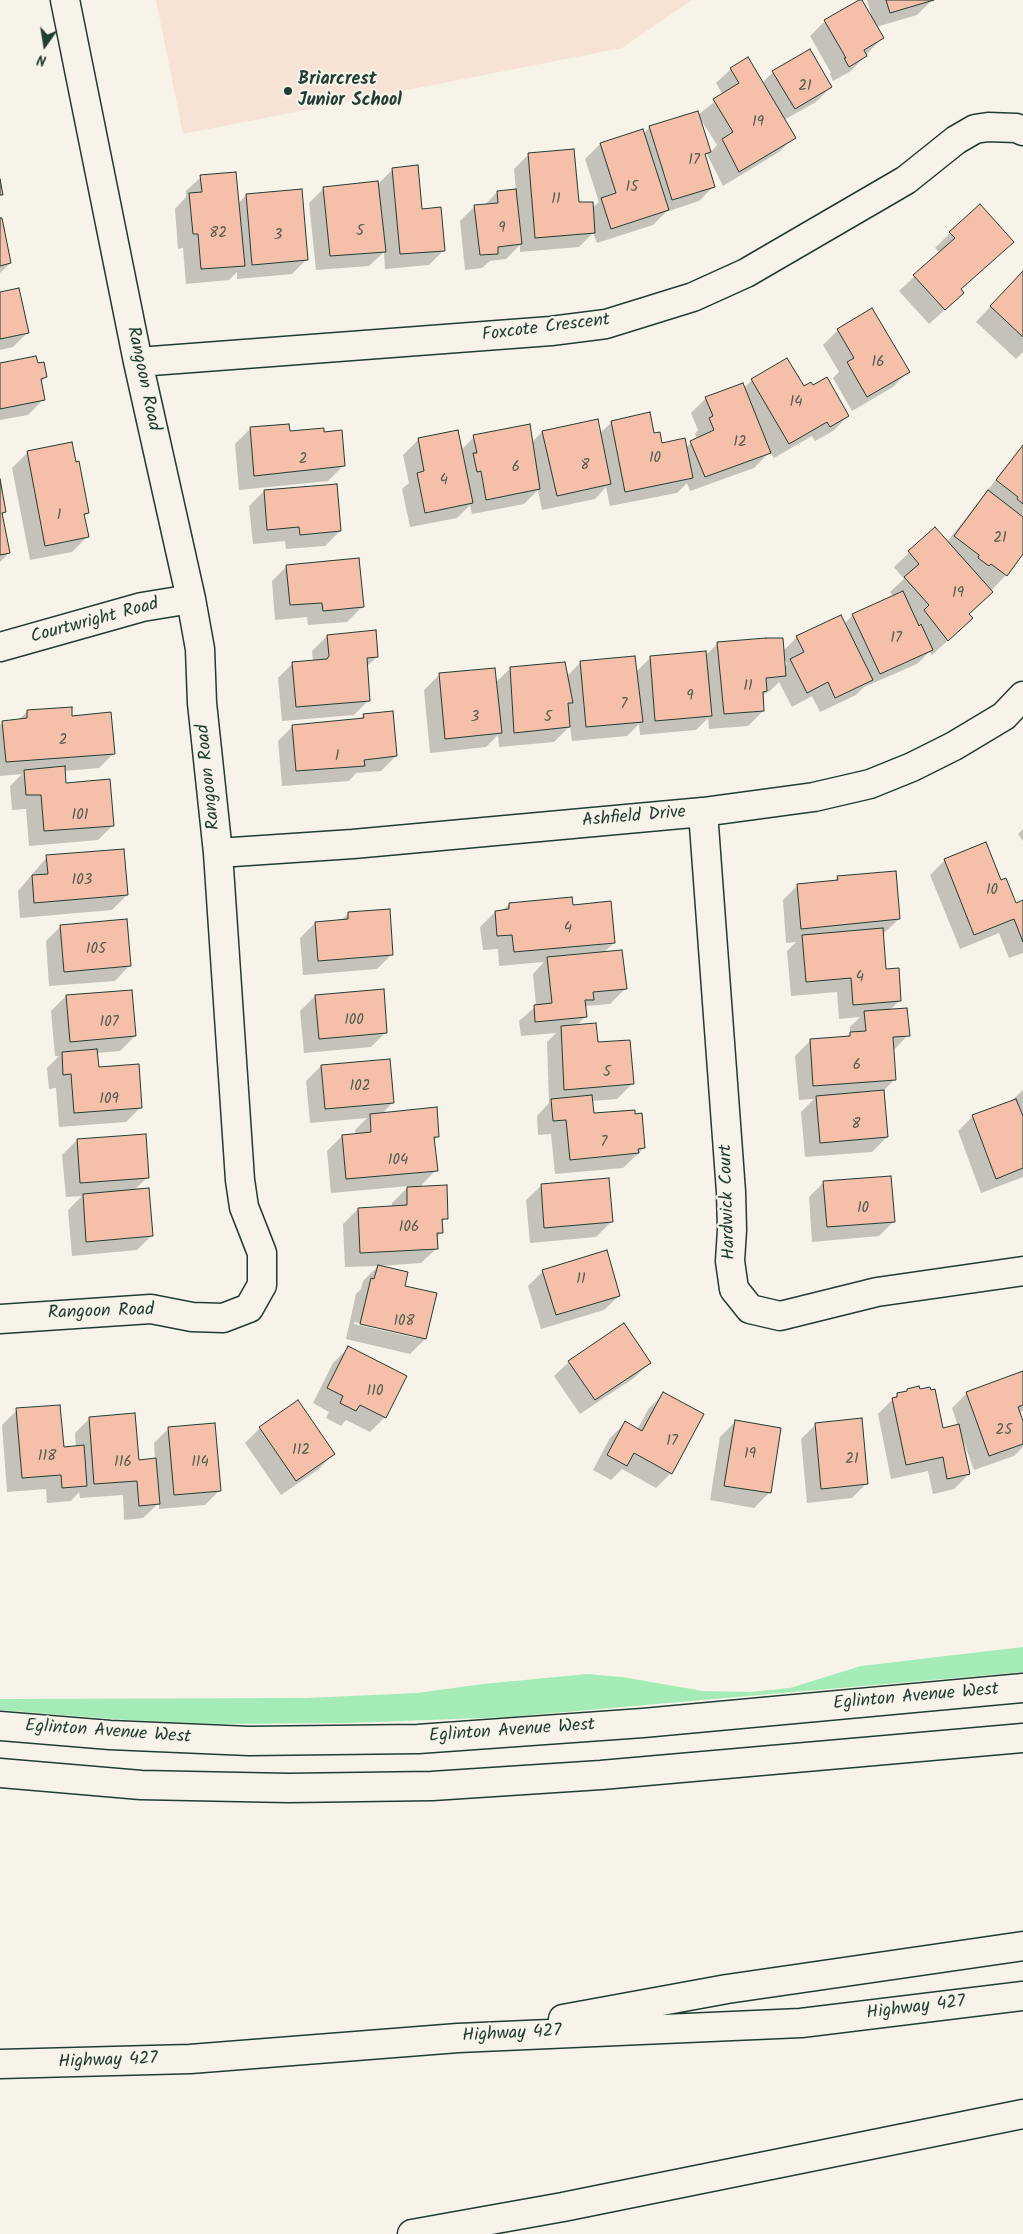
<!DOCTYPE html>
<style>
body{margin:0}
#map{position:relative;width:1023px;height:2234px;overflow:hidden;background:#f7f3e8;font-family:Kalam,sans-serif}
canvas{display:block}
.north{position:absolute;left:20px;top:20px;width:50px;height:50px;-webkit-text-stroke:4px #f7f3e8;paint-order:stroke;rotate:193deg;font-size:14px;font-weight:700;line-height:20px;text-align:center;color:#1f3d34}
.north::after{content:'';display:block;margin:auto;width:18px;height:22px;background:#1f3d34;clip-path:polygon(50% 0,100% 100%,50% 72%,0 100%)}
</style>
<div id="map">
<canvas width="1023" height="2234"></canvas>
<div class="north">N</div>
</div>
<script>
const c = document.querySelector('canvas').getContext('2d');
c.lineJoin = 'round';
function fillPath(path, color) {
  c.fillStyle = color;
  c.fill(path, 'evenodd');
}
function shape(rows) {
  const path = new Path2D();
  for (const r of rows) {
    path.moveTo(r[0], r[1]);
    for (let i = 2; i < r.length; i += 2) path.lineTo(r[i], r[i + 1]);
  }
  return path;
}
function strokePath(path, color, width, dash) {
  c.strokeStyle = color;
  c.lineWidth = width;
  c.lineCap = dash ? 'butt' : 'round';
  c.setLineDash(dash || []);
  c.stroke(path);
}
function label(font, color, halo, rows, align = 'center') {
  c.font = font + ' Kalam,sans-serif';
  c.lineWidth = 4.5;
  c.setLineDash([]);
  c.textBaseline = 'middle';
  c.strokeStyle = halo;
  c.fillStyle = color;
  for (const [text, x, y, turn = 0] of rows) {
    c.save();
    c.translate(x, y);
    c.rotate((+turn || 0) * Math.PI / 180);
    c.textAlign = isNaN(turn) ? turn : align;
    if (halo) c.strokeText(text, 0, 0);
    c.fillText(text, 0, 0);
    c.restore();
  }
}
fillPath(shape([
 [156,0,692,0,622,48,183,134]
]), '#f6e3d5');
fillPath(shape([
 [1023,1647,1023,1672,508,1717,349,1723,219,1724,127,1720,0,1710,0,1699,306,1698,417,1693,483,1684,587,1674,622,1677,703,1691,750,1692,790,1688,861,1666]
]), '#a5ebb8');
fillPath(shape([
 [867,0,932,0,917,15,876,27,883,37,851,71,833,81,830,74,831,73,810,36,825,21,872,18],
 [731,69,762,83,773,72,831,87,816,102,784,120,794,137,779,152,723,186,707,154,705,156,714,186,699,201,666,212,653,225,597,243,593,233,579,247,520,252,520,245,506,259,490,261,482,268,465,270,460,221,475,206,485,205,497,192,516,191,514,169,529,154,577,204,592,208,599,202,585,159,600,144,642,130,643,134,650,127,697,113,710,153,717,145,698,115,723,95,716,83],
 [393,169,421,210,444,250,429,265,385,269,384,252,369,266,316,270,309,203,324,188,378,184],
 [201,177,239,203,246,195,307,259,292,274,237,279,237,272,229,280,186,284,183,248,178,249,175,209,186,197,186,191],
 [0,220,10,263,0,273],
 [950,233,997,257,960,290,948,307,929,324,899,291,940,253,935,248],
 [1023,271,1023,352,1016,359,976,322],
 [0,293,28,332,13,347,0,350],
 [838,330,908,372,893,387,852,411,833,378,839,372,823,345],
 [37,364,46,377,40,382,43,400,28,415,0,420,0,365],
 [752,380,803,388,848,416,833,431,815,441,812,436,774,458,770,452,754,468,690,491,687,483,677,493,610,506,606,487,595,499,542,510,538,490,524,504,472,514,470,505,457,518,410,527,402,489,409,483,403,455,418,440,457,432,461,450,474,437,532,442,542,432,599,434,612,422,653,434,661,444,686,447,697,439,695,434,698,430,691,413,706,398,744,388],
 [250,429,323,433,343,466,328,481,239,490,235,444],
 [71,443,88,513,83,517,87,537,72,552,30,560,12,468,27,453],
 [1023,445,1023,552,1006,575,968,615,956,633,932,655,929,652,917,664,864,687,856,695,820,712,812,696,792,707,779,682,770,691,762,695,763,711,748,726,709,729,708,718,696,730,640,735,639,724,627,736,572,741,570,726,554,742,499,747,498,735,486,747,430,753,424,690,439,675,495,683,511,668,567,676,581,662,636,672,651,657,705,656,718,643,783,651,797,637,844,624,853,615,894,597,890,592,904,579,894,567,934,529,947,542],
 [783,655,787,664,784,667],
 [0,486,5,512,1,516,9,553,0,562],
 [264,491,340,531,325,546,286,549,285,541,253,544,249,506],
 [287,566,362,607,347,622,308,625,307,617,275,620,272,581],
 [327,636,377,657,366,667,369,700,354,715,282,721,278,678,293,663,313,661,312,651],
 [27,712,71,718,114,753,99,768,64,771,65,784,113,825,98,840,29,846,26,809,12,810,10,786,22,774,0,776,0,725,3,722,18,720],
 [364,715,396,756,381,771,356,773,349,781,282,786,278,741,293,726,359,720],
 [1023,829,1023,841,1018,834],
 [47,857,127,895,112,910,20,918,18,891],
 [945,860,1000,882,1015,905,1023,902,1023,953,1009,958,999,933,960,949,930,875],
 [838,877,899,919,883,934,885,970,900,1000,890,1010,908,1035,893,1051,895,1079,883,1091,887,1137,872,1152,805,1157,801,1112,814,1099,799,1100,795,1056,810,1041,847,1037,850,1034,850,1027,860,1017,839,1019,837,992,791,996,787,951,796,942,786,943,783,900,798,885,833,882],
 [509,904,572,906,614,943,603,953,625,989,610,1004,586,1006,585,1017,576,1026,596,1044,632,1084,617,1099,592,1101,593,1115,644,1148,623,1168,555,1174,551,1134,538,1135,537,1116,549,1103,547,1042,556,1033,521,1036,519,1021,536,1006,533,974,544,962,499,966,498,949,483,950,480,927,495,912,502,911],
 [349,913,392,954,377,969,303,975,300,938,315,923,341,921],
 [61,926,129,966,115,981,49,986,46,941],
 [66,996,135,1036,120,1051,96,1053,97,1068,141,1107,126,1122,59,1127,56,1088,49,1089,47,1068,59,1056,55,1056,51,1011],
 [315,996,386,1032,371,1047,304,1053,300,1011],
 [321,1066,393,1102,382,1114,438,1136,434,1141,436,1170,419,1188,446,1218,441,1223,442,1232,436,1238,436,1249,421,1263,379,1266,404,1287,435,1294,425,1339,410,1354,346,1339,356,1294,361,1289,363,1281,378,1266,345,1267,343,1224,358,1209,392,1207,392,1203,409,1186,331,1193,327,1151,342,1136,356,1135,355,1130,367,1118,310,1123,306,1081],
 [354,1322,416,1336,416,1338,354,1324],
 [1023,1090,1023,1177,981,1193,958,1131,973,1116,1009,1103],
 [77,1140,148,1177,134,1190,152,1235,137,1250,72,1256,68,1210,82,1196,66,1197,62,1155],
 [824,1182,894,1221,879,1236,812,1242,809,1197],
 [541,1186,611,1222,596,1237,530,1243,526,1200],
 [543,1271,619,1296,604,1310,541,1329,528,1286],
 [348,1348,405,1376,385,1417,370,1432,346,1420,341,1426,326,1418,329,1412,313,1403,333,1363],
 [569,1362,649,1363,634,1378,580,1414,554,1376],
 [1023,1376,1023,1410,1019,1414,1023,1425,1023,1447,1014,1456,974,1470,963,1440,969,1474,954,1489,933,1494,928,1471,891,1479,878,1414,898,1394,942,1429,958,1426,952,1408,967,1393],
 [664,1394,671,1473,656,1488,622,1469,611,1480,593,1470,610,1438,625,1423,637,1430,649,1408],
 [17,1410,63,1448,76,1447,75,1433,90,1418,138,1461,155,1459,154,1443,169,1428,220,1490,205,1505,159,1509,159,1503,143,1518,124,1520,123,1495,80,1498,79,1492,71,1501,47,1503,46,1489,7,1492,2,1425],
 [735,1422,780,1429,769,1493,754,1508,710,1500,720,1437],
 [816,1424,866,1484,852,1498,807,1503,801,1439],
 [260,1428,333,1454,319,1469,281,1495,245,1443]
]), '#0003');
const building = shape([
 [859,0,862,0,884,38,864,50,867,56,849,67,844,58,846,58,824,20,859,0],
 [886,0,934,0,890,13,886,0],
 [810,49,832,87,795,109,772,71,810,49],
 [748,57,796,138,739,172,722,139,733,132,713,99,739,83,730,68,748,57],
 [698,111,711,152,705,154,715,187,672,200,649,126,698,111],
 [643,129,669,210,611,229,601,198,616,193,600,143,643,129],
 [574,149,579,202,593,202,595,233,535,238,528,153,574,149],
 [418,165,422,209,441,207,445,251,400,254,392,168,418,165],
 [236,172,245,266,201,269,198,234,193,234,189,193,202,192,200,175,236,172],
 [0,179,3,195,0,195,0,179],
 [378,181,386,252,330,256,323,187,378,181],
 [302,189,308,260,252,265,246,194,302,189],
 [516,189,522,244,498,247,498,254,480,255,474,205,498,203,497,191,516,189],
 [980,204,1014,242,961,289,964,293,945,310,913,275,955,238,949,232,980,204],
 [0,218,2,218,11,263,0,266,0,218],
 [1023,271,1023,337,990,306,1023,271],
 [19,288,29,333,0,339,0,292,19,288],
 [872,308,910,372,867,397,847,362,854,358,837,329,872,308],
 [36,356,38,363,44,362,47,377,41,379,45,400,0,409,0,363,36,356],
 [787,358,804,386,811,382,813,385,827,377,849,416,830,427,827,422,789,444,751,379,787,358],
 [743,383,771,453,705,477,690,441,714,430,709,418,713,416,705,397,743,383],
 [650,412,654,433,660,432,662,443,685,438,693,478,625,492,611,421,650,412],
 [598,419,611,484,557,496,542,431,598,419],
 [289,424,290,431,324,428,324,432,342,430,345,466,254,476,250,427,289,424],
 [530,424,540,489,486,500,481,471,477,472,473,453,477,453,473,435,530,424],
 [458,430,473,503,425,513,417,473,424,471,418,438,458,430],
 [72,442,76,462,79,461,89,513,84,514,89,537,45,546,27,451,72,442],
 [1023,445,1023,504,1017,499,1018,497,996,480,1023,445],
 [0,479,6,512,2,513,10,553,0,555,0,479],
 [337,484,341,531,300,535,299,527,267,530,264,490,337,484],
 [988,490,1023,517,1023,554,1007,576,991,564,989,566,978,558,979,555,954,536,988,490],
 [935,527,993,592,969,614,973,618,948,641,924,610,929,605,904,577,919,564,908,551,935,527],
 [359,558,364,607,323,611,322,603,290,605,286,565,359,558],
 [903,591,919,626,921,624,933,650,880,674,852,614,903,591],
 [841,615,873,680,835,698,828,682,807,693,790,659,804,652,796,636,841,615],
 [376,630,378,657,367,658,370,701,296,707,292,662,327,659,329,656,327,635,376,630],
 [766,638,783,638,786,676,766,678,767,691,763,692,764,711,724,714,717,642,766,638],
 [706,651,712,716,655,721,650,656,706,651],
 [635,656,643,722,586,727,580,661,635,656],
 [565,662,573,703,568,703,570,727,514,733,510,667,565,662],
 [495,668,502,733,445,739,439,673,495,668],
 [72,707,72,716,111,712,115,754,6,762,2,721,27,718,27,710,72,707],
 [393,711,397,756,364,760,365,766,296,771,292,725,364,718,363,714,393,711],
 [65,766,66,783,110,779,114,826,44,831,41,795,26,795,24,770,65,766],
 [986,842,1001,880,1006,878,1016,903,1023,900,1023,942,1014,919,974,935,944,859,986,842],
 [124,849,128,895,34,903,32,875,48,874,46,855,124,849],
 [896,871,900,919,801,929,797,884,838,880,837,876,896,871],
 [572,897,573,905,611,901,615,943,514,952,512,935,497,936,495,911,509,909,509,903,572,897],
 [390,909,393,955,318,961,315,922,348,919,348,912,390,909],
 [127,919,131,966,64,972,60,925,127,919],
 [883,928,886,969,899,968,901,1001,853,1005,851,978,806,982,802,935,883,928],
 [622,950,627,989,593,992,594,1000,585,1000,587,1017,535,1022,534,1005,552,1003,547,957,622,950],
 [384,989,387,1033,319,1039,315,995,384,989],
 [132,990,136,1036,70,1042,66,995,132,990],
 [907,1008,910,1036,893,1037,896,1080,813,1086,810,1039,850,1036,850,1032,866,1031,864,1011,907,1008],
 [596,1023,598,1042,630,1040,634,1084,564,1090,561,1026,596,1023],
 [97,1049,99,1067,139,1064,142,1108,74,1113,71,1074,63,1075,62,1052,97,1049],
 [390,1059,394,1103,325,1109,321,1065,390,1059],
 [884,1090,888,1137,820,1143,816,1096,884,1090],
 [592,1095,594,1113,635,1110,635,1114,642,1113,645,1148,638,1149,639,1153,570,1160,566,1120,553,1121,551,1099,592,1095],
 [1016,1099,1023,1116,1023,1168,996,1179,972,1115,1016,1099],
 [437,1107,439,1137,434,1137,438,1171,346,1179,342,1135,371,1132,370,1114,437,1107],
 [146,1134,149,1178,80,1183,77,1139,146,1134],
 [891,1176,895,1222,827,1227,823,1181,891,1176],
 [609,1178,613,1222,544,1228,541,1184,609,1178],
 [447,1185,448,1219,442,1219,443,1233,437,1233,438,1249,360,1253,358,1208,407,1205,407,1187,447,1185],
 [149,1188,153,1236,86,1242,83,1194,149,1188],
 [607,1250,620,1296,556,1315,542,1270,607,1250],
 [378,1265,408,1272,405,1286,437,1293,426,1339,360,1324,371,1278,374,1279,378,1265],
 [624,1323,651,1363,595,1400,568,1361,624,1323],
 [348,1346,407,1376,386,1418,360,1405,356,1411,340,1403,343,1396,327,1388,348,1346],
 [1023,1371,1023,1405,1018,1407,1023,1421,1023,1444,989,1456,966,1392,1023,1371],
 [919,1386,920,1389,930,1387,931,1390,935,1389,943,1428,959,1424,970,1474,947,1479,943,1457,906,1465,892,1398,897,1397,897,1393,907,1391,907,1389,919,1386],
 [663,1392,704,1414,672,1474,634,1453,627,1466,607,1455,625,1421,642,1431,663,1392],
 [298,1400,335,1454,296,1481,259,1427,298,1400],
 [60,1405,64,1447,84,1445,87,1486,62,1488,61,1475,22,1478,16,1408,60,1405],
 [135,1413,139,1460,156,1458,160,1504,139,1506,137,1481,94,1484,89,1417,135,1413],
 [862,1418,868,1484,821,1489,815,1423,862,1418],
 [735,1420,781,1428,771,1493,724,1486,735,1420],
 [215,1423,221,1491,174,1495,168,1427,215,1423]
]);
fillPath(building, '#f5bfa9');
strokePath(building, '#1f3d34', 1);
const street = shape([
 [138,362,551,331,606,324,693,297,746,273,906,180,956,140,975,129,988,127,1016,128,1023,131],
 [0,647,142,607,191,599],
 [703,812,731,1192,732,1230,730,1261,734,1289,750,1309,780,1316,877,1292,1023,1271],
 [218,853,353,844,703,812,814,797,870,784,912,767,954,746,1004,716,1023,696],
 [0,1319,151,1309,192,1317,223,1318,249,1308,262,1285,262,1253,244,1207,240,1180,218,853,202,703,200,649,191,599,138,362,65,0]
]);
const primary = shape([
 [0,1726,110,1735,249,1741,418,1739,643,1723,1023,1688],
 [0,1773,141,1785,288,1788,432,1786,601,1775,1023,1738]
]);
const highway = shape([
 [563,2019,727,1989,1023,1946],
 [0,2064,190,2059,458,2038,801,2023,1023,1996],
 [412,2234,563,2207,1023,2114]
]);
strokePath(street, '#1f3d34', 31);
strokePath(primary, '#1f3d34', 31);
strokePath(highway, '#1f3d34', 31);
strokePath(street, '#f7f3e8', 28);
strokePath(primary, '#f7f3e8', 28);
strokePath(highway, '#f7f3e8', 28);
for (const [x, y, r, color] of [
 [288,91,5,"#1f3d34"]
]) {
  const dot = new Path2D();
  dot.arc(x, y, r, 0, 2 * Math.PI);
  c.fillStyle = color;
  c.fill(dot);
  strokePath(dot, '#f7f3e8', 2);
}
label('15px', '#545e51', null, [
 ["21",805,87],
 ["19",758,123],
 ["17",694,161],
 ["15",632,188],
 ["11",556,200],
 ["9",502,229],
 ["5",360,232],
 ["82",218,234],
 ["3",278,236],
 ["16",878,363],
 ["14",796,403],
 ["12",740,443],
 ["10",655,459],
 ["2",303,460],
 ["8",585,466],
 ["6",516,468],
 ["4",444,481],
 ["1",59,516],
 ["21",1000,539],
 ["19",958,594],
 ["17",896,639],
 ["11",748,687],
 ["9",690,697],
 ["7",624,705],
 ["3",475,718],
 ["5",548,718],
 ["2",63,741],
 ["1",337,757],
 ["101",80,816],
 ["103",82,881],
 ["10",992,891],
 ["4",568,929],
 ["105",96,950],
 ["4",860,978],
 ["100",354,1021],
 ["107",109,1023],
 ["6",857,1066],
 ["5",607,1073],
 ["102",360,1087],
 ["109",109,1100],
 ["8",856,1125],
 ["7",604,1143],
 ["104",398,1161],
 ["10",863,1209],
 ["106",409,1228],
 ["11",581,1280],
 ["108",404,1322],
 ["110",375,1392],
 ["25",1004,1431],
 ["17",672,1442],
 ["112",301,1451],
 ["19",750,1455],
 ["118",47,1457],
 ["21",852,1460],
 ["116",123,1463],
 ["114",200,1463]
]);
label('bold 18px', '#1f3d34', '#f7f3e8', [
 ["Briarcrest",298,81],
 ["Junior School",298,102]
], 'left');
label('18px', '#1f3d34', '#f7f3e8', [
 ["Foxcote Crescent",546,329,-7],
 ["Rangoon Road",142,379,78],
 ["Courtwright Road",95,622,-15],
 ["Rangoon Road",210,777,-96],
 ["Ashfield Drive",634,818,-5],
 ["Hardwick Court",729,1202,-92],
 ["Rangoon Road",101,1313,-2],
 ["Eglinton Avenue West",916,1698,-5],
 ["Eglinton Avenue West",512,1732,-4],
 ["Eglinton Avenue West",108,1733,4],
 ["Highway 427",916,2009,-7],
 ["Highway 427",512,2035,-3],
 ["Highway 427",108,2062,-2]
]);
</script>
